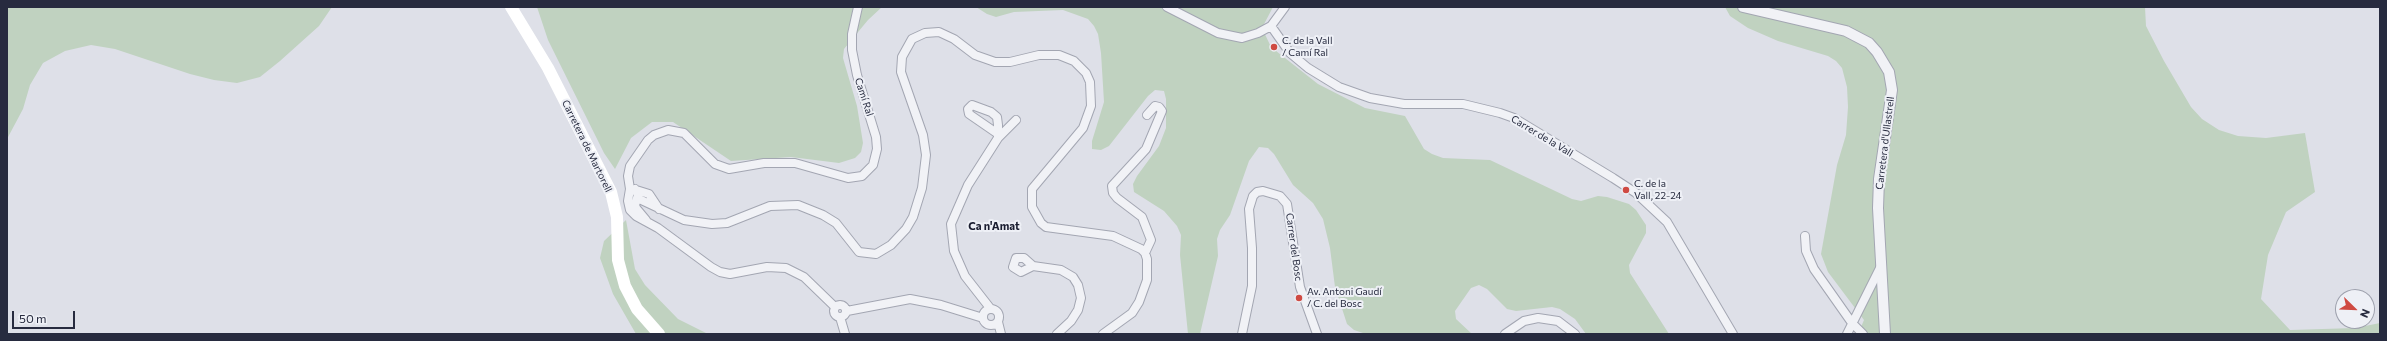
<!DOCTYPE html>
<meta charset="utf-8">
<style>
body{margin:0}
#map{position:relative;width:2387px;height:341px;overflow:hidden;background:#dee0e8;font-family:Commissioner,sans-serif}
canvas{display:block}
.frame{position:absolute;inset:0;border:8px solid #272b3f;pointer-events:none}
.north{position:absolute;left:2335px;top:289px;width:40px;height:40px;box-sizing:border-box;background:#eef0f6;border:1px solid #9ea1ad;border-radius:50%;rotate:113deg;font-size:11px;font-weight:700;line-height:16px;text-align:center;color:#272b3f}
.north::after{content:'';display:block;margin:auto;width:14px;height:18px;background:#cf4a42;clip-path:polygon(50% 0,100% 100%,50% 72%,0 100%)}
.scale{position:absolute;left:12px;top:311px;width:63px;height:18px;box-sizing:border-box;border:2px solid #272b3f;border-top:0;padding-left:5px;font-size:12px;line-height:14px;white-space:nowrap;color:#272b3f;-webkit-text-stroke:3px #eef0f6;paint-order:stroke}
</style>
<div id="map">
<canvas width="2387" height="341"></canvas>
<div class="frame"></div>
<div class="north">N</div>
<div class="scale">50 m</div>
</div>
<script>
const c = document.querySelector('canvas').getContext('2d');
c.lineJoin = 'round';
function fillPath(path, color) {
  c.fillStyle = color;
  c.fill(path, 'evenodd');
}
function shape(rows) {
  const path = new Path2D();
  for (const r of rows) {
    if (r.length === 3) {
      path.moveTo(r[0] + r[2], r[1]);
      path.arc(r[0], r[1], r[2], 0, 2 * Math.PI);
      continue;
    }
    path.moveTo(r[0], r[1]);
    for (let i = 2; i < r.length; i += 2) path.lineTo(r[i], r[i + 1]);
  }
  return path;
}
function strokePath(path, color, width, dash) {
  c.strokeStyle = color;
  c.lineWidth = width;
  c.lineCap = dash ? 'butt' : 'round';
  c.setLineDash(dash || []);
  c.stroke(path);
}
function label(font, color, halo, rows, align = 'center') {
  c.font = font + ' Commissioner,sans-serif';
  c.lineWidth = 4;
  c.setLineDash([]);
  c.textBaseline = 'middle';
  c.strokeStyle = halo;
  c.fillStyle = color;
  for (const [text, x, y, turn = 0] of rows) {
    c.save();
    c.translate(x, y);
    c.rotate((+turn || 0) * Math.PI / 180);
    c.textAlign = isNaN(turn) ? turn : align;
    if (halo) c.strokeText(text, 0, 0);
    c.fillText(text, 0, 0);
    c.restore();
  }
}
fillPath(shape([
 [7,7,332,7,319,26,280,61,260,77,237,83,214,80,190,74,115,49,91,45,65,51,43,63,30,85,23,109,7,139],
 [537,7,882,7,868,20,844,49,843,58,857,106,863,143,861,152,855,158,839,163,791,157,731,161,673,122,652,122,631,138,615,169,604,153,548,40],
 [976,7,1273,7,1262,28,1271,47,1318,84,1365,108,1405,116,1424,149,1432,154,1443,158,1490,160,1572,199,1581,201,1598,196,1607,197,1629,204,1636,210,1646,225,1646,233,1629,265,1630,273,1669,334,1586,334,1575,319,1560,309,1552,307,1516,311,1507,309,1487,289,1479,285,1471,288,1455,311,1456,319,1472,334,1366,334,1354,330,1347,324,1335,287,1330,248,1323,219,1313,203,1293,185,1274,154,1268,148,1259,147,1249,161,1230,215,1220,230,1217,239,1218,256,1200,334,1188,334,1180,255,1181,235,1177,226,1164,211,1134,192,1133,184,1137,176,1159,146,1166,128,1166,99,1164,91,1155,90,1148,96,1109,146,1101,150,1092,149,1092,141,1104,102,1101,53,1098,34,1094,26,1088,19,1063,10,1014,12,996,17,987,14],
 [1725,7,2145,7,2146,26,2164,61,2191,107,2202,119,2219,130,2238,136,2266,138,2305,133,2315,192,2286,212,2268,255,2261,299,2290,330,2355,328,2380,323,2380,334,1858,334,1864,320,1828,272,1821,254,1837,165,1846,135,1848,107,1847,87,1842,68,1836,61,1828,56,1778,41,1748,28,1730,16],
 [626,220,635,269,645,285,678,319,708,334,636,334,613,294,600,258,604,241]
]), '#c0d2c0');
const minor = shape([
 [1167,7,1218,33,1242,38,1258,33,1271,26,1285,7],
 [1271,26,1290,53,1308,68,1339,87,1370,98,1404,104,1463,104,1500,113,1514,118,1613,178,1636,193,1667,222,1733,334],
 [998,138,1016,120],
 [633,189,649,194,659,209],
 [635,189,638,195,635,205,636,208,646,220],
 [637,198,684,220,712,224,727,223,770,206,798,205,823,215,836,223,859,252,876,254,891,245,906,229,913,217,922,188,926,155,923,135,901,72,902,57,912,39,925,33,939,32,954,39,975,55,995,62,1010,62,1039,55,1059,55,1074,61,1086,73,1090,82,1091,106,1083,128,1032,189,1032,207,1041,223,1046,227,1113,236,1141,249,1145,253,1147,259,1147,280,1139,302,1132,313,1103,334],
 [1805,236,1806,251,1814,269,1852,323,1863,334],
 [1145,253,1151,240,1142,217,1117,198,1113,193,1112,186,1146,149,1162,111,1159,107,1155,106,1147,115],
 [1033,266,1021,272,1013,267,1016,258,1024,258,1033,266,1061,270,1073,277,1078,285,1081,298,1078,310,1071,321,1057,334],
 [840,311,6],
 [835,307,804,277,786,268,767,267,730,274,720,272,711,267,658,228,636,216,630,210,628,201,630,189,628,176,630,166,648,140,654,135,668,130,684,133,715,164,729,169,764,163,795,163,848,178,862,176,873,165,877,149,876,137,857,75,852,50,852,34,858,7],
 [990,308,965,276,954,251,951,224,968,185,998,138,998,125,997,117,991,112,972,105,968,109,969,114,998,134],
 [991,317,8],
 [847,311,910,299,941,305,983,318],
 [840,317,845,334],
 [998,322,1001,334],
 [1242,334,1252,286,1252,248,1249,209,1253,196,1257,192,1263,191,1280,196,1287,204,1300,287,1317,334],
 [1505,334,1524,321,1538,318,1558,321,1575,334],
 [1847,334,1880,268]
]);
const tertiary = shape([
 [1743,7,1846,31,1869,43,1877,52,1889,72,1892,90,1879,179,1878,208,1885,334]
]);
strokePath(minor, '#a3a6b2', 10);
strokePath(tertiary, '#a3a6b2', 12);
strokePath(minor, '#f1f2f6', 8);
strokePath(tertiary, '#f1f2f6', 10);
strokePath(shape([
 [511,7,548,68,611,192,617,217,618,260,625,286,637,309,659,334]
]), '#fff', 12);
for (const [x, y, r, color] of [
 [1274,47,4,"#cf4a42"],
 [1626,190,4,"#cf4a42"],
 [1299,298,4,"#cf4a42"]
]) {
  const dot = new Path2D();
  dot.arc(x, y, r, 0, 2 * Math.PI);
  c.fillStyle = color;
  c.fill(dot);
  strokePath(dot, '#eef0f6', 1.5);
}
label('10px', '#272b3f', '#eef0f6', [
 ["C. de la Vall",1282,41],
 ["/ Camí Ral",1282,53],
 ["C. de la",1634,184],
 ["Vall, 22-24",1634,196],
 ["Av. Antoni Gaudí",1307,292],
 ["/ C. del Bosc",1307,304]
], 'left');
label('10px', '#272b3f', '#eef0f6', [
 ["Camí Ral",864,97,72],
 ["Carrer de la Vall",1542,136,31],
 ["Carretera d'Ullastrell",1885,143,-83],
 ["Carretera de Martorell",587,146,64],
 ["Carrer del Bosc",1294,247,82]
]);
label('bold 11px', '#1a1d30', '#eef0f6', [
 ["Ca n'Amat",994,226]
]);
</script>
